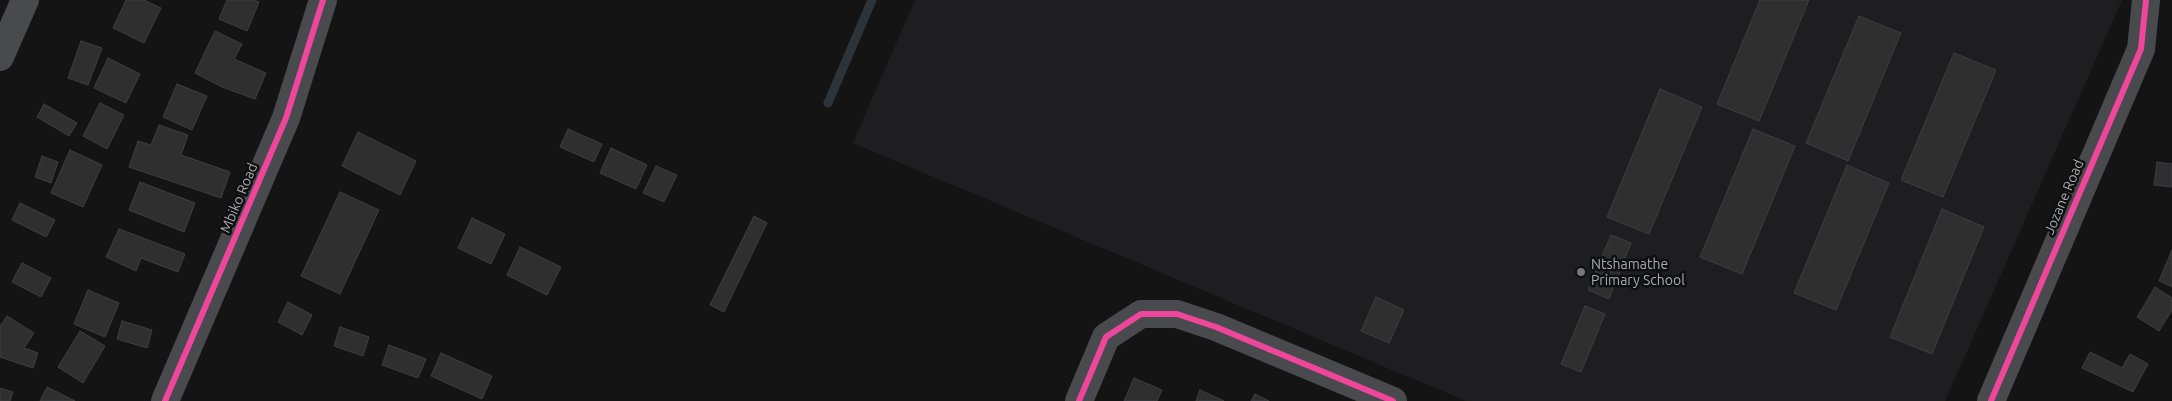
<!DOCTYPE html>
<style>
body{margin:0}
canvas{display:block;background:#141415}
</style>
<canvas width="2172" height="401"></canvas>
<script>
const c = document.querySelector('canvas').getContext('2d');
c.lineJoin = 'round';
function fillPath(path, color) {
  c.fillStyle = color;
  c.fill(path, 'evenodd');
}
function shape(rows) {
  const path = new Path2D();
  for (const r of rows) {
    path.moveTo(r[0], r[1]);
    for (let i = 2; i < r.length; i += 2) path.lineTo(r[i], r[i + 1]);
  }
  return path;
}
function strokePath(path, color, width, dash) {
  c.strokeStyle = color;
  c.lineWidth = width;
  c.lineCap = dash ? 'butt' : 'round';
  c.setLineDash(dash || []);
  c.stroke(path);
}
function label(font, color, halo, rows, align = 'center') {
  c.font = font + ' Ubuntu,sans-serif';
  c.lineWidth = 5;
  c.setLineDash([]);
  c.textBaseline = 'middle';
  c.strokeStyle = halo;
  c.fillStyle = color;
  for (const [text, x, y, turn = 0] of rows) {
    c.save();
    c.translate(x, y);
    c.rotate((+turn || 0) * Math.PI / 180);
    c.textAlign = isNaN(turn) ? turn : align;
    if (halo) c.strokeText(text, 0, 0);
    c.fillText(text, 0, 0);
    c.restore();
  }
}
fillPath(shape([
 [915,0,2122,0,1945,401,1466,401,853,143]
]), '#1e1e20');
strokePath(shape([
 [828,103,872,0]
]), '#2c3339', 9);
const building = shape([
 [126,0,144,0,161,8,144,43,113,28,126,0],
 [227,0,254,0,259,2,247,31,219,19,227,0],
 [1760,0,1809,0,1759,121,1717,104,1760,0],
 [1859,16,1901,33,1848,161,1806,143,1859,16],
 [215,31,242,44,234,59,266,73,255,99,222,87,195,73,215,31],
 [81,41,102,48,88,85,68,78,81,41],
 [1954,53,1996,70,1943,197,1901,180,1954,53],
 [108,58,140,74,126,103,94,88,108,58],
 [177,84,207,96,192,130,163,117,177,84],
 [1660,89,1702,107,1649,234,1607,217,1660,89],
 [100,103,124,115,107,149,83,136,100,103],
 [44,104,77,123,69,136,37,117,44,104],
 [159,125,188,135,181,155,230,172,221,198,129,167,138,141,151,145,159,125],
 [568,129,602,144,594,162,560,147,568,129],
 [1753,129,1795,146,1742,274,1700,257,1753,129],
 [358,132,416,161,400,195,342,166,358,132],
 [611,148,647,165,636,189,600,173,611,148],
 [70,150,102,165,83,207,51,193,70,150],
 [42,156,58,162,51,183,35,177,42,156],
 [2157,162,2172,164,2172,187,2154,185,2157,162],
 [1847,165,1889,183,1836,310,1794,293,1847,165],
 [656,166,677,175,664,202,643,193,656,166],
 [140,182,195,203,184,232,129,210,140,182],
 [340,192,379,210,340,294,301,276,340,192],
 [20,203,55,220,46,237,12,220,20,203],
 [1942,209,1984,227,1932,354,1890,337,1942,209],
 [754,216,767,223,724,312,710,305,754,216],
 [472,218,505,234,491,264,458,248,472,218],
 [119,229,185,254,178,272,141,258,136,271,106,257,119,229],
 [1611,235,1631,243,1609,299,1588,290,1611,235],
 [520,247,561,267,547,295,507,275,520,247],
 [2172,250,2172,287,2159,281,2172,250],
 [22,263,51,278,41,297,12,282,22,263],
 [2155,287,2172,298,2172,310,2159,331,2137,317,2155,287],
 [88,290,119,303,105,337,74,324,88,290],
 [1376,297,1404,310,1389,343,1361,331,1376,297],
 [288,302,312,315,302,335,278,322,288,302],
 [1585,306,1605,314,1581,372,1561,364,1585,306],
 [7,316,34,333,24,348,38,353,33,368,0,357,0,326,7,316],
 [122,321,152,330,147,348,117,339,122,321],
 [340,327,369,337,363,356,334,346,340,327],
 [80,331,105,346,83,383,58,367,80,331],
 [389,345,426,359,418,378,382,365,389,345],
 [2090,352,2122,368,2130,354,2148,364,2133,392,2082,368,2090,352],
 [441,353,492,376,482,399,431,376,441,353],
 [1134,378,1162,390,1157,401,1124,401,1134,378],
 [47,387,75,401,40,401,47,387],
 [0,388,13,392,10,401,0,401,0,388],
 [1200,390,1224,401,1196,401,1200,390],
 [1255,394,1269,401,1251,401,1255,394]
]);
fillPath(building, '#2f2f30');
strokePath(building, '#3d3e41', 1);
strokePath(shape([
 [0,57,25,0],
 [165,401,286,118,323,0],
 [1079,401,1106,337,1141,314,1177,314,1216,327,1393,401],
 [1991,401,2141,49,2146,0]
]), '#494a4d', 28);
strokePath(shape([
 [165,401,286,118,323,0],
 [1079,401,1106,337,1141,314,1177,314,1216,327,1393,401],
 [1991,401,2141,49,2146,0]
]), '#ed469a', 6);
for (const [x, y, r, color] of [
 [1581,272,5,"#74767c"]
]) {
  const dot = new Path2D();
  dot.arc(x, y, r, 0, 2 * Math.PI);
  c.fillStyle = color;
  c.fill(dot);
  strokePath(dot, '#0f0f10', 2);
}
label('14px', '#a7abb4', '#0f0f10', [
 ["Jozane Road",2064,197,-67],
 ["Mbiko Road",239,198,-67]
]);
label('14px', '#a7abb4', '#0f0f10', [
 ["Ntshamathe",1591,264],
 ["Primary School",1591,280]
], 'left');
</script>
